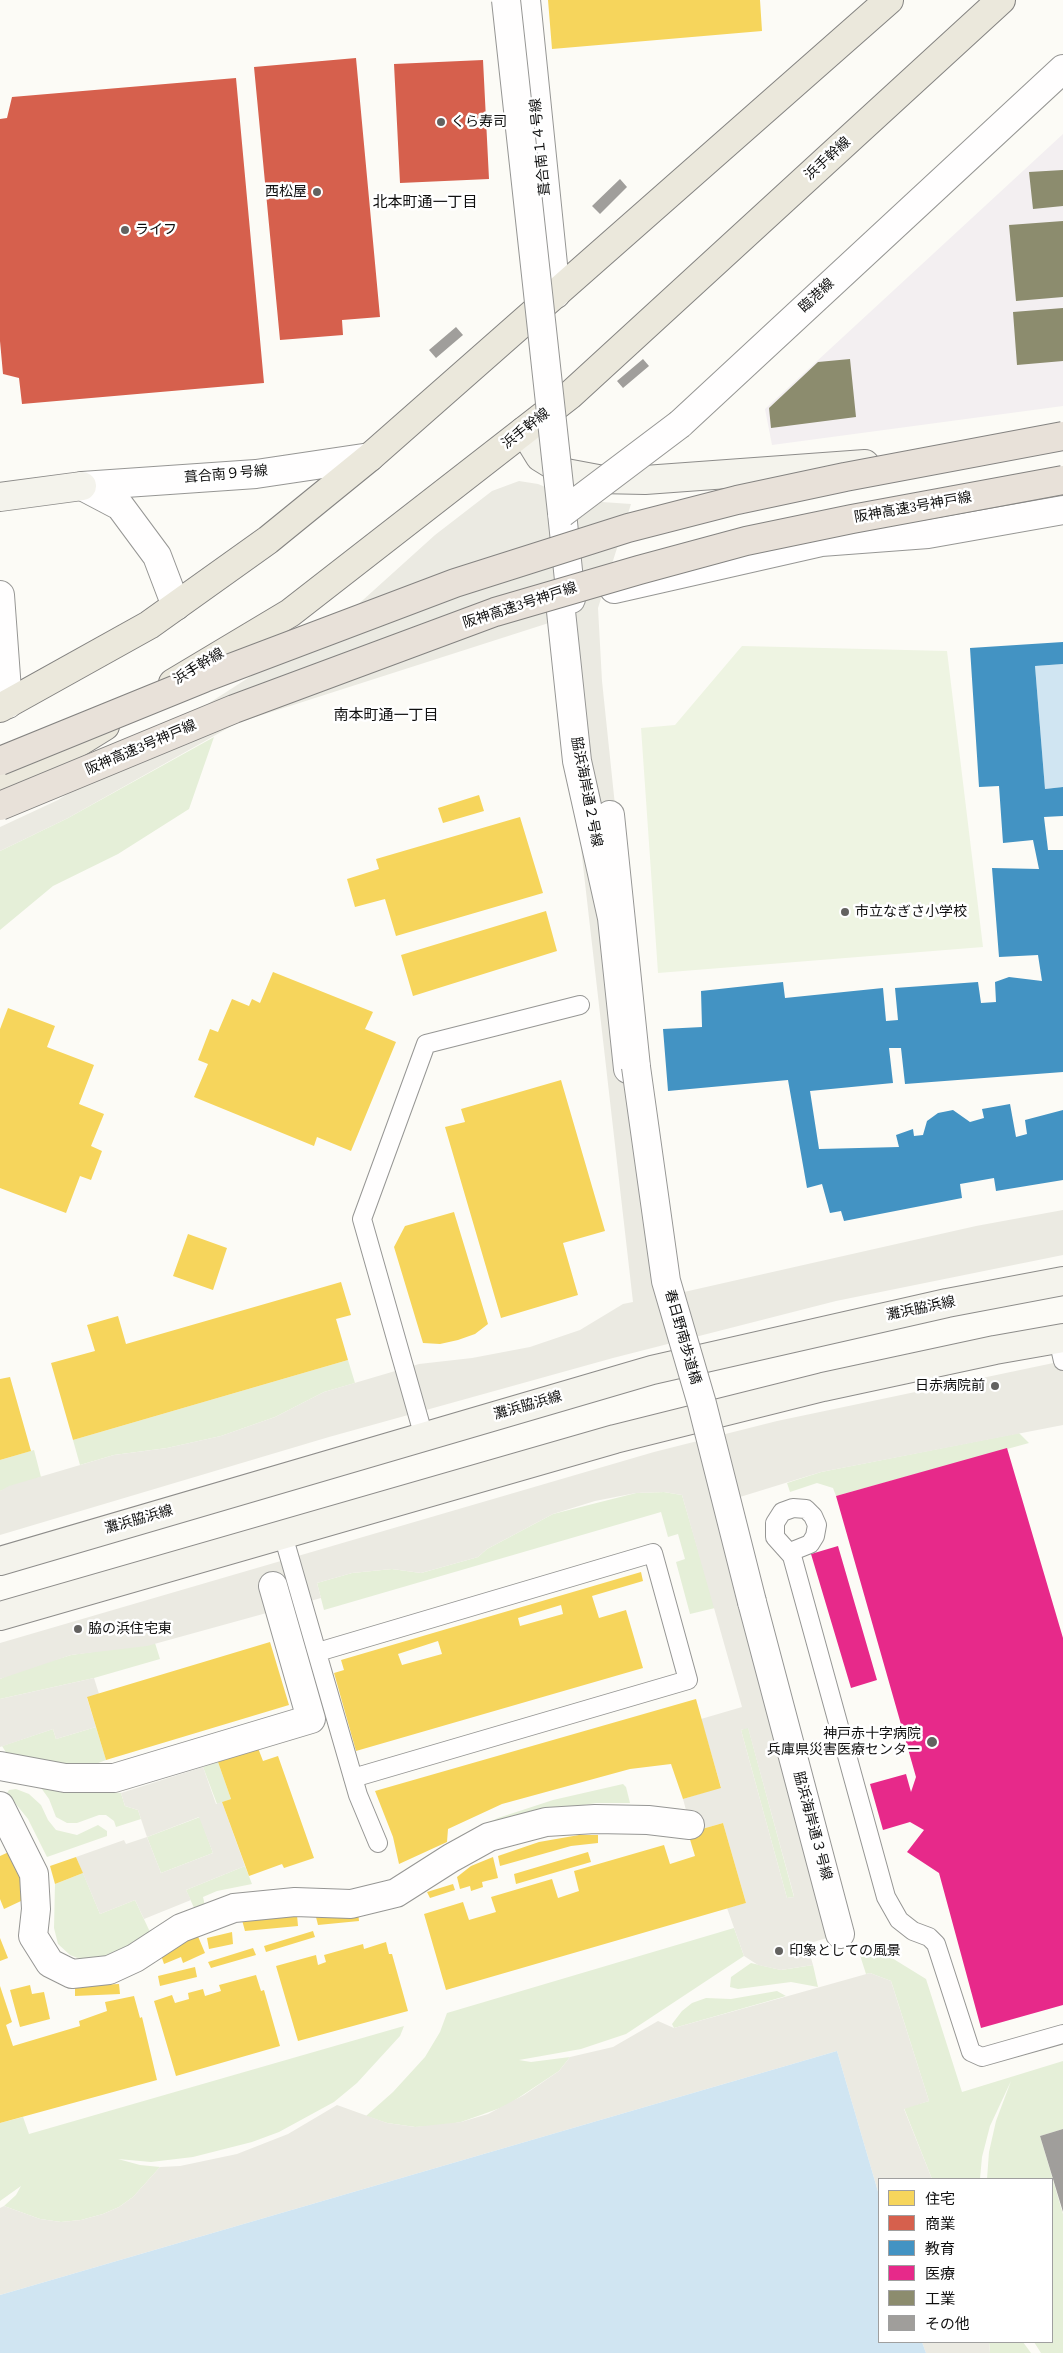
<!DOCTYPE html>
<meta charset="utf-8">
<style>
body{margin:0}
#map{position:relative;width:1063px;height:2353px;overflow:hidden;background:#fcfbf6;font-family:"Source Serif 4","Noto Sans JP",serif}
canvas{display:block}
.legend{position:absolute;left:878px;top:2178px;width:175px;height:165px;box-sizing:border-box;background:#fff;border:1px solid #9f9f9f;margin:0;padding:6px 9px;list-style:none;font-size:15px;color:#101010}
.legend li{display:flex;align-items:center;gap:10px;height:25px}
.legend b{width:25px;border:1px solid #9f9f9f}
</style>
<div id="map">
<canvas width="1063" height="2353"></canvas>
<ul class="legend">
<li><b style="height:14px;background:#f6d55c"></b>住宅</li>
<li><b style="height:14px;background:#d6604d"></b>商業</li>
<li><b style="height:14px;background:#4393c3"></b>教育</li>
<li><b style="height:14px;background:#e7298a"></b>医療</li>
<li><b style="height:14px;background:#8c8c6e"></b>工業</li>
<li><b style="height:14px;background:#a09e9b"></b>その他</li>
</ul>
</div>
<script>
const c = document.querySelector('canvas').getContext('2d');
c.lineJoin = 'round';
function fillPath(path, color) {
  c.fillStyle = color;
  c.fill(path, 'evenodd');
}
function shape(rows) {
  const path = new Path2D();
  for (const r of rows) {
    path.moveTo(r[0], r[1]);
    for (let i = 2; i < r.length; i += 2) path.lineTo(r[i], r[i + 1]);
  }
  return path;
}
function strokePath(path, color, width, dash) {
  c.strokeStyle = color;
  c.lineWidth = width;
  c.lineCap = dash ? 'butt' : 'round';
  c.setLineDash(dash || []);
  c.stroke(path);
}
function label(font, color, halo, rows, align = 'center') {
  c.font = font + ' "Source Serif 4","Noto Sans JP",serif';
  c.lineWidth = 5;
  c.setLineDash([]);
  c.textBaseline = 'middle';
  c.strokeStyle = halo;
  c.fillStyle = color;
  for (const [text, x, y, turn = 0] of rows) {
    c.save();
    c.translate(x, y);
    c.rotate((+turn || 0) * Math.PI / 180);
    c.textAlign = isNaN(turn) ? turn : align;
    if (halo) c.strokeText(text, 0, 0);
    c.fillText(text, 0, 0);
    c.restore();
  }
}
fillPath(shape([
 [1063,134,1063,406,772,445,765,409]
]), '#f3eff1');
fillPath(shape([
 [214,737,189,809,118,854,53,886,0,930,0,851,68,818],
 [348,1360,355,1383,324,1392,275,1417,221,1436,167,1448,114,1455,80,1465,73,1440],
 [1019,1433,1029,1443,836,1496,833,1488,817,1483,790,1492,787,1483,821,1472],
 [34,1450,41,1477,0,1491,0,1460],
 [664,1492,682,1495,715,1608,690,1614,676,1562,685,1559,678,1534,668,1537,661,1512,324,1610,317,1583,352,1573,392,1569,421,1573,478,1557,487,1549,553,1514,636,1493],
 [155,1643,160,1659,94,1678,0,1699,0,1679,15,1672,71,1655],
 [96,1727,106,1760,88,1767,55,1770,9,1757,2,1746,53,1729,56,1739],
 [748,1727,794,1897,787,1898,741,1730],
 [218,1762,231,1799,217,1804,203,1767],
 [623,1784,626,1787,630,1803,596,1803,554,1810,460,1842,460,1836,498,1818,553,1800],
 [39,1785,121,1793,125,1806,138,1810,141,1819,116,1827,114,1821,106,1815,99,1815,77,1823,67,1823,56,1817,49,1799],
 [16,1789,29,1794,41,1805,48,1820,56,1830,77,1835,98,1825,107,1831,107,1836,47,1857,28,1819,7,1793,9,1790],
 [200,1817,213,1853,161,1873,147,1837],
 [245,1866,252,1884,217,1891,203,1897,205,1906,195,1910,186,1890],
 [83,1873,100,1914,135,1900,150,1932,118,1954,85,1961,70,1955,58,1944,54,1928,55,1884],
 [734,1928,744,1956,626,2034,581,2049,519,2060,531,2062,570,2057,559,2071,506,2106,461,2122,438,2126,415,2127,387,2123,366,2116,393,2092,425,2057,440,2032,447,2013],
 [882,1942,892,1958,926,1979,962,2092,1063,2061,1063,2129,1040,2136,1063,2214,1063,2353,1041,2353,1034,2342,1052,2342,1052,2179,987,2179,989,2152,996,2121,1011,2081,990,2126,982,2157,980,2179,932,2179,904,2108,929,2101,893,1987,891,1981,870,1973,866,1974,858,1949],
 [751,1963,781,1970,813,1965,818,1987,791,1982,738,1989,730,1987,731,1977],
 [777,1991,786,1996,674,2028,672,2024,682,2011,692,2003,706,1998,731,1999],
 [404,2026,400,2036,357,2083,334,2102,279,2132,252,2142,193,2157,151,2162,118,2159,140,2165,160,2167,133,2197,119,2207,103,2214,81,2220,61,2222,40,2219,4,2206,16,2195,21,2186,0,2201,0,2123,23,2117,29,2134],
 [989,2342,1023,2342,1031,2353,990,2353]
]), '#e5efd8');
fillPath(shape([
 [742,646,947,651,983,947,658,973,641,728,675,725]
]), '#eef4e2');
fillPath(shape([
 [519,481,538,484,570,497,602,502,631,504,598,608,602,681,616,815,677,1281,684,1292,976,1226,1063,1210,1063,1255,836,1301,613,1358,329,1437,0,1535,0,1491,9,1486,114,1455,167,1448,221,1436,275,1417,324,1392,419,1364,472,1358,530,1347,580,1330,623,1304,633,1302,555,621,237,723,68,818,0,851,0,827,58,800,273,662,353,609,435,535,492,491],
 [1063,1361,1063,1425,821,1472,714,1505,853,1930,807,1944,813,1965,781,1970,758,1965,744,1956,727,1908,746,1903,723,1823,692,1832,683,1799,721,1787,701,1719,742,1707,682,1495,664,1492,636,1493,595,1501,553,1514,487,1549,478,1557,421,1573,392,1569,352,1573,317,1583,321,1598,147,1646,71,1655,0,1679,0,1643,654,1452,777,1421],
 [748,1728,794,1896,794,1897,787,1898,741,1730],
 [94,1678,99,1694,87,1698,96,1727,56,1739,53,1729,0,1747,0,1699],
 [203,1767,216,1804,222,1802,245,1866,186,1890,191,1900,144,1919,135,1900,100,1914,76,1857,124,1840,126,1844,147,1837,138,1810,125,1806,121,1793],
 [199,1817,213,1853,161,1873,147,1837],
 [870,1973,891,1981,929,2101,904,2109,932,2179,879,2179,879,2195,837,2051,0,2295,0,2208,4,2206,40,2219,61,2222,81,2220,103,2214,119,2207,133,2197,160,2167,180,2166,237,2154,288,2134,337,2105,387,2123,415,2127,461,2122,488,2114,524,2095,559,2071,570,2057,613,2047,658,2021,674,2028],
 [922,2342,989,2342,990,2353,926,2353]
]), '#ebeae2');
fillPath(shape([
 [1063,664,1063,787,1045,789,1035,666],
 [837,2051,879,2195,879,2342,922,2342,926,2353,0,2353,0,2295]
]), '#d0e5f2');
fillPath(shape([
 [548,0,760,0,762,31,552,49],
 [479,795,484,811,443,823,438,808],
 [520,817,543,893,396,936,385,899,355,907,347,879,379,869,376,859],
 [546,911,557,951,413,996,401,955],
 [273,972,373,1012,365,1029,396,1042,351,1151,317,1137,314,1146,194,1097,208,1064,198,1060,210,1029,218,1032,232,999,249,1006,252,999,260,1003],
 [8,1008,55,1026,47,1047,94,1065,79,1104,104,1114,91,1146,102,1151,91,1180,80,1176,66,1213,0,1188,0,1029],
 [561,1080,605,1231,563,1243,578,1295,501,1318,445,1127,465,1122,461,1109],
 [454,1212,488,1324,475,1334,458,1340,440,1344,423,1343,394,1247,405,1226],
 [188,1234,227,1248,213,1290,173,1276],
 [341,1282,351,1315,336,1319,348,1360,73,1440,51,1363,95,1351,87,1325,118,1316,126,1344],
 [10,1377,31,1451,0,1460,0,1379],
 [641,1572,643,1581,592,1596,599,1618,626,1610,643,1668,356,1751,334,1673,344,1670,341,1660],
 [561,1605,563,1614,520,1626,518,1618],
 [438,1641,442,1654,402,1665,398,1654],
 [270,1642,289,1705,106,1760,87,1697],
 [696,1699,721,1788,683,1799,671,1764,630,1769,502,1804,448,1829,447,1842,399,1864,393,1837,375,1791],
 [258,1748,263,1761,278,1756,314,1858,284,1868,282,1864,249,1876,222,1802,231,1799,218,1762],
 [723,1823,746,1903,446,1990,424,1914,463,1902,469,1920,496,1912,491,1897,552,1879,558,1898,579,1891,574,1871,664,1845,670,1864,695,1856,688,1833],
 [579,1835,598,1835,598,1843,571,1846,500,1866,498,1856,539,1842],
 [11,1851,24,1887,21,1901,4,1909,0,1899,0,1856],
 [588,1852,591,1862,516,1884,514,1874],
 [76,1857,83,1873,55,1884,50,1866],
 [493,1857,498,1878,482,1882,483,1887,471,1891,470,1886,460,1889,457,1877,471,1866],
 [453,1884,455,1890,430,1898,427,1892],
 [358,1912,359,1921,318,1925,316,1917],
 [297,1915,298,1926,245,1931,242,1920],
 [313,1931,315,1937,266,1952,264,1946],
 [232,1932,233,1944,209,1949,207,1938],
 [197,1934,205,1953,183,1963,181,1957,164,1964,161,1955],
 [0,1938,8,1958,0,1961],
 [386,1942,389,1954,392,1954,408,2011,298,2041,276,1966,316,1955,318,1965,326,1962,324,1955,363,1944,364,1949],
 [253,1948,256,1955,211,1968,208,1962],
 [195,1967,197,1977,160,1986,158,1976],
 [256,1975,261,1991,264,1990,280,2046,176,2076,154,2001,172,1995,175,2003,189,1999,188,1993,203,1989,205,1996,221,1991,219,1985],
 [119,1984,120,1994,75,1996,75,1986],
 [30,1985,32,1994,44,1992,50,2019,20,2027,10,1990],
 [0,1986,12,2022,6,2025,13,2046,80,2026,79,2021,107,2011,105,2002,134,1996,140,2018,142,2017,157,2080,0,2123]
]), '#f6d55c');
fillPath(shape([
 [356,58,380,317,342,320,343,335,280,340,254,67],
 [483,60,489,179,400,183,394,64],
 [236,78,264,383,22,404,19,378,3,374,0,341,0,119,7,118,12,97]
]), '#d6604d');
fillPath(shape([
 [1063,642,1063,664,1035,666,1045,789,1063,787,1063,816,1044,817,1048,850,1063,850,1063,1072,905,1084,901,1048,889,1048,893,1083,810,1091,819,1149,899,1147,896,1135,913,1129,914,1136,923,1135,927,1121,938,1113,953,1110,970,1122,984,1118,982,1109,1010,1104,1016,1137,1027,1134,1025,1120,1063,1110,1063,1180,996,1191,994,1178,960,1184,962,1198,844,1221,841,1211,830,1213,822,1184,807,1188,788,1080,668,1091,663,1029,702,1027,701,991,783,982,785,998,883,988,886,1021,898,1020,895,988,978,982,981,1003,996,1002,995,982,1009,977,1042,981,1038,955,999,957,992,868,1039,869,1033,840,1003,843,999,786,979,787,970,648]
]), '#4393c3');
fillPath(shape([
 [1007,1448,1063,1638,1063,2005,981,2028,939,1873,907,1852,924,1830,910,1822,883,1830,870,1784,906,1774,911,1792,916,1777,836,1496],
 [838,1546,877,1680,851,1688,811,1554]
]), '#e7298a');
fillPath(shape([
 [1063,170,1063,206,1033,209,1029,172],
 [1063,221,1063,297,1016,301,1009,225],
 [1063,308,1063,361,1017,365,1013,312],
 [850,359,856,417,771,428,769,408,818,362]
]), '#8c8c6e');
fillPath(shape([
 [620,179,627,187,600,214,592,206],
 [456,327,463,335,436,358,429,350],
 [643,359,649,366,623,388,617,381],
 [1063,2129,1063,2212,1040,2136]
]), '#a09e9b');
const lane = shape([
 [1058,1339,1063,1361],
 [424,1437,362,1219,426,1044,580,1005],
 [283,1535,358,1795,378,1843],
 [792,1556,795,1550,810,1544,815,1536,817,1525,813,1516,806,1509,793,1508,782,1512,775,1523,775,1537,792,1556,886,1897,899,1920,913,1931,929,1937,936,1944,971,2052,982,2057,1063,2034],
 [318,1652,653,1553,688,1680,353,1778]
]);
const street = shape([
 [526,0,556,294],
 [680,424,1063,69],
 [82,486,256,474,370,457],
 [82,486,120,506,157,556,176,606],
 [562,513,571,599,560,602,577,761,612,918,628,1069,636,1067,610,815],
 [614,589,821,542,928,534,1063,510],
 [0,595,8,704],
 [752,1602,840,1934],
 [0,1766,65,1778,114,1778,311,1719,273,1586],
 [0,1806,34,1874,36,1909,33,1936,50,1963,72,1974,109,1970,135,1958,181,1928,234,1908,295,1902,351,1904,396,1893,451,1858,489,1837,546,1822,595,1819,648,1820,690,1825]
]);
const secondary = shape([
 [524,431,540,457,566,473,598,479,645,480,865,464],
 [0,497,82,486],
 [0,1561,652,1370,947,1303,1063,1281],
 [0,1616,615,1439,823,1387,995,1350,1063,1338]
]);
const primary = shape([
 [173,683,290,613,570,395,1001,0],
 [0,708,149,625,268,540,370,457,889,0],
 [0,791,105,726]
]);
strokePath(lane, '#969694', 20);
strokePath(street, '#969694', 30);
strokePath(secondary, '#8d8c8a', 30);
strokePath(primary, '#848381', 30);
strokePath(lane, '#fffefe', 18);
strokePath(street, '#fffefe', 28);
strokePath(secondary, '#f4f3ec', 28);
strokePath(primary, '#ebe8dc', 28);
const streetBridge = shape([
 [506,0,562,513],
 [562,513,680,424],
 [636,1067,666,1281,702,1404,752,1602]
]);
const highwayBridge = shape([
 [0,761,204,678,455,583,628,528,737,500,845,477,1063,436],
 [0,806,234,709,495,612,639,570,746,541,852,519,1063,480]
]);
strokePath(streetBridge, '#969694', 30, []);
strokePath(highwayBridge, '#848381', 30, []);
strokePath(streetBridge, '#fffefe', 28);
strokePath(highwayBridge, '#e8e1d9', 28);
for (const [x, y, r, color] of [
 [441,122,5,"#636260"],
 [317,192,5,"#636260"],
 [125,230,5,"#636260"],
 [845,912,5,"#636260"],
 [995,1386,5,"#636260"],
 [78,1629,5,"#636260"],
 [932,1742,6,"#636260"],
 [779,1951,5,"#636260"]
]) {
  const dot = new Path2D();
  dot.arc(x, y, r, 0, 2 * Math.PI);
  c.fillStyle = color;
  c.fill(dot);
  strokePath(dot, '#fff', 2);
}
label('14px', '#101010', '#fff', [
 ["くら寿司",451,122],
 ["西松屋",307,192,"right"],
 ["ライフ",135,230],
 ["市立なぎさ小学校",855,912],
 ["日赤病院前",985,1386,"right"],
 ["脇の浜住宅東",88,1629],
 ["神戸赤十字病院",921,1734,"right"],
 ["兵庫県災害医療センター",921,1750,"right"],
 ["印象としての風景",789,1951]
], 'left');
label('14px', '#101010', '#fff', [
 ["葺合南１４号線",541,147,-96],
 ["浜手幹線",828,159,-42],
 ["臨港線",817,296,-43],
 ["浜手幹線",526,429,-38],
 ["葺合南９号線",226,475,-5],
 ["阪神高速3号神戸線",913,508,-10],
 ["阪神高速3号神戸線",520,606,-18],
 ["浜手幹線",199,667,-31],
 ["阪神高速3号神戸線",141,748,-23],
 ["脇浜海岸通２号線",586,792,79],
 ["灘浜脇浜線",921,1309,-12],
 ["春日野南歩道橋",682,1337,74],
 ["灘浜脇浜線",528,1406,-16],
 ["灘浜脇浜線",139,1520,-16],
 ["脇浜海岸通３号線",812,1826,75]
]);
label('15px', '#101010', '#fff', [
 ["北本町通一丁目",425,203],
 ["南本町通一丁目",386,716]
]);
</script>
